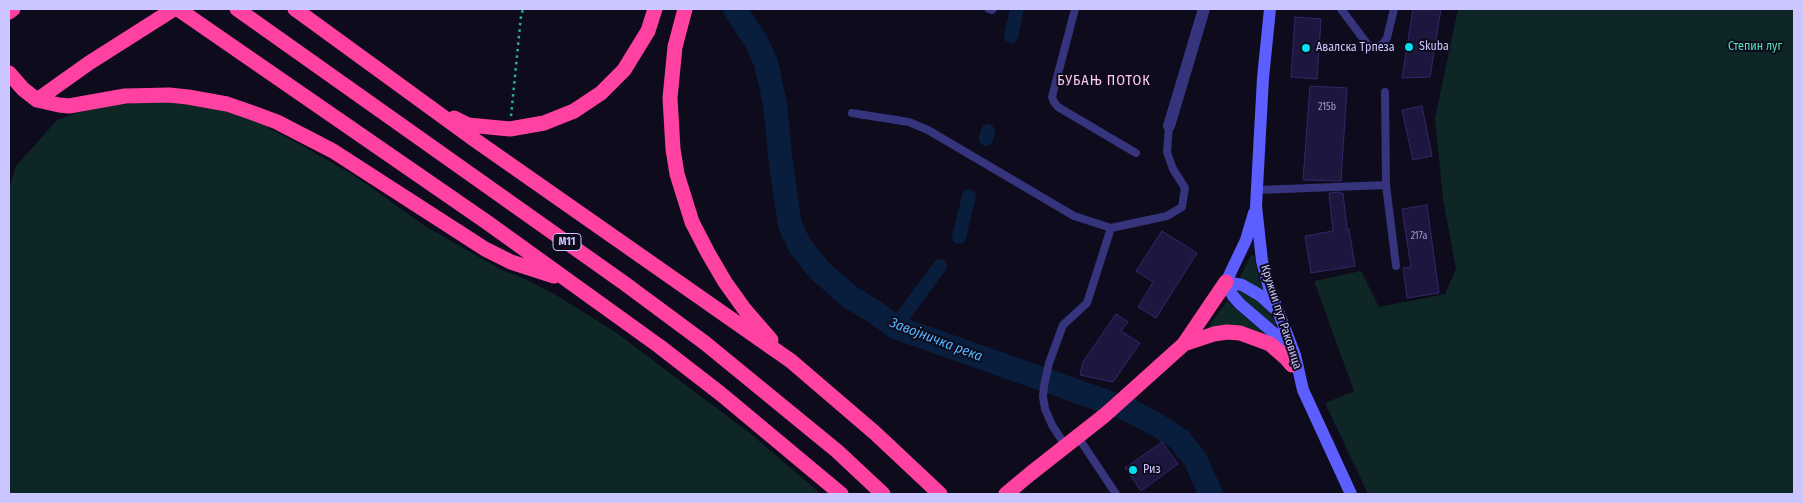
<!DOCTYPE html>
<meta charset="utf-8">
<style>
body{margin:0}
#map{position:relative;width:1803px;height:503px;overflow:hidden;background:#0d0b1c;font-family:"Fira Sans Condensed",sans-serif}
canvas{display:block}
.frame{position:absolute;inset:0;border:10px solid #cbc6ff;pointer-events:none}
</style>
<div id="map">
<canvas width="1803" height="503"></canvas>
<div class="frame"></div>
</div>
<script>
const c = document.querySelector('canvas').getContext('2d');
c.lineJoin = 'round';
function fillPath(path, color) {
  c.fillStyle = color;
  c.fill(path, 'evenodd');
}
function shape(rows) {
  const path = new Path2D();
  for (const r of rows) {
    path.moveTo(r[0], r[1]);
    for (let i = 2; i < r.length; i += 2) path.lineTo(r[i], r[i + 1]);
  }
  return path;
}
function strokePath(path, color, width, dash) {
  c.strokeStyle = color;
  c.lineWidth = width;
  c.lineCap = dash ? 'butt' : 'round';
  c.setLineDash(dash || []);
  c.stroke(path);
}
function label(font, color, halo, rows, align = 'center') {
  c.font = font + ' "Fira Sans Condensed",sans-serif';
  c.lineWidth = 4;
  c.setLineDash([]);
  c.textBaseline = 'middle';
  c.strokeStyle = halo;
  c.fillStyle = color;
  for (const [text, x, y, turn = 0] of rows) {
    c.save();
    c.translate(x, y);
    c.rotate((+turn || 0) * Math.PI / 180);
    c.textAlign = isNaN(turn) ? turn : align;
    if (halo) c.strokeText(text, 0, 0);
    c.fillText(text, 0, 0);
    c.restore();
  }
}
fillPath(shape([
 [1458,9,1794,9,1794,494,1368,494,1325,403,1354,391,1314,281,1361,271,1379,307,1445,294,1456,269,1443,199,1435,118],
 [159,101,206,106,250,118,301,145,355,176,425,226,502,270,525,279,556,295,614,331,751,434,821,494,9,494,9,188,16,166,57,120,79,112,111,105],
 [1251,255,1254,256,1259,279,1265,294,1239,279],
 [1240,290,1254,297,1266,309,1277,324,1273,325,1242,299,1238,294],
 [1227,301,1244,316,1269,336,1207,329]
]), '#0e2625');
strokePath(shape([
 [1011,36,1017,9],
 [986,139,988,131],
 [959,237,969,196],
 [895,327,940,266]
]), '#091e3d', 14);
strokePath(shape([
 [735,9,757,43,766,63,775,104,781,164,790,225,800,246,820,271,850,297,875,312,895,327,1127,409,1157,425,1179,439,1195,459,1211,494]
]), '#091e3d', 24);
const building = shape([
 [1413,9,1441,9,1430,77,1402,78,1413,9],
 [1295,17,1321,19,1317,79,1291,77,1295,17],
 [1310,86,1347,88,1341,181,1303,180,1310,86],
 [1422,106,1432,156,1413,160,1402,110,1422,106],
 [1340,192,1340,194,1343,193,1347,229,1349,229,1355,266,1311,273,1305,236,1333,231,1329,193,1340,192],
 [1427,205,1439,293,1407,298,1403,268,1411,267,1402,209,1427,205],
 [1162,231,1197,253,1156,318,1138,307,1153,282,1136,271,1162,231],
 [1116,314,1128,322,1121,331,1140,343,1113,382,1080,375,1083,362,1116,314],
 [1162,442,1178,464,1141,491,1125,468,1162,442]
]);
fillPath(building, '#1d163e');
strokePath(building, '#33286a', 1);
strokePath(shape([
 [511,116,521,16,523,9]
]), '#29b0a3', 2.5, [2.5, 4]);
strokePath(shape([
 [989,9,992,10,993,9],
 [1075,9,1054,89,1052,97,1054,102,1058,107,1136,153],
 [1341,9,1368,45,1372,47,1382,45,1387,38,1394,9],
 [852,113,909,122,928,130,1074,216,1111,228,1167,216,1182,207,1185,188,1173,169,1167,152,1169,126],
 [1386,185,1396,266],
 [1258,190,1386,185,1385,92],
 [1078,437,1116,494],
 [1065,445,1052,425,1045,409,1043,397,1044,386,1049,363,1063,325,1087,303,1111,228]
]), '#35347d', 8);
strokePath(shape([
 [1169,126,1204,9]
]), '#35347d', 12);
strokePath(shape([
 [1270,9,1263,78,1256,206,1262,261,1269,288,1295,355,1303,390,1351,494],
 [1226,282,1233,296,1240,304,1275,334,1289,358],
 [1226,282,1246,240,1254,213],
 [1226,282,1242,285,1251,290,1261,296,1275,309]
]), '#5d5eff', 12);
strokePath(shape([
 [178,9,488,223,659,346,721,394,841,494],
 [237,9,624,283,705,343,837,451,883,494],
 [295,9,475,140,791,361,875,433,940,494],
 [685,9,675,47,670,98,673,149,677,174,692,222,708,253,725,282,745,310,771,340],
 [9,12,13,9],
 [9,73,23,89,37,100,59,105,69,106,125,96,169,95,188,97,227,104,253,113,277,122,333,151,485,249,511,262,554,276],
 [37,100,89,63,174,9],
 [454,118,468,125,510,129,544,123,574,111,601,93,624,70,648,31,655,9],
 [1184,344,1214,334,1227,332,1240,333,1270,344,1286,358,1292,365],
 [1006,494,1030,474,1105,415,1184,344,1226,282]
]), '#ff41a2', 15);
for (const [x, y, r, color] of [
 [1409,47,5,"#00e0f1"],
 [1306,48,5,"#00e0f1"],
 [1133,470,5,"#00e0f1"]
]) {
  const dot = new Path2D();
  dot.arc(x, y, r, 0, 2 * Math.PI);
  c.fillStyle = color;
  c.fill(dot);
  strokePath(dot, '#0d0b1c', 2);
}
label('10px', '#a09acf', null, [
 ["215b",1327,107],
 ["217a",1419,236]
]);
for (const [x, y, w] of [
 [567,242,28]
]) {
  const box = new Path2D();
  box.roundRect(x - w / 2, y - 8.5, w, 17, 4);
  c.fillStyle = '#0d0b1c';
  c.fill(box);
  strokePath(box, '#cbc6ff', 1);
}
label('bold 11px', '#cbc6ff', null, [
 ["M11",567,242]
]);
label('12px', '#cbc6ff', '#0d0b1c', [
 ["Skuba",1419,47],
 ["Авалска Трпеза",1316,48],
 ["Риз",1143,470]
], 'left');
label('12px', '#50e1b8', '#0d0b1c', [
 ["Степин луг",1755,47]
]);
label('12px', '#cbc6ff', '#0d0b1c', [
 ["Кружни пут Раковица",1281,317,72]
]);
c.letterSpacing = '1px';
label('14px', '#ffc8ed', '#0d0b1c', [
 ["БУБАЊ ПОТОК",1104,81]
]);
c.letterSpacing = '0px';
label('italic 14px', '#54b5ff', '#0d0b1c', [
 ["Завојничка река",936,340,21]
]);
</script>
